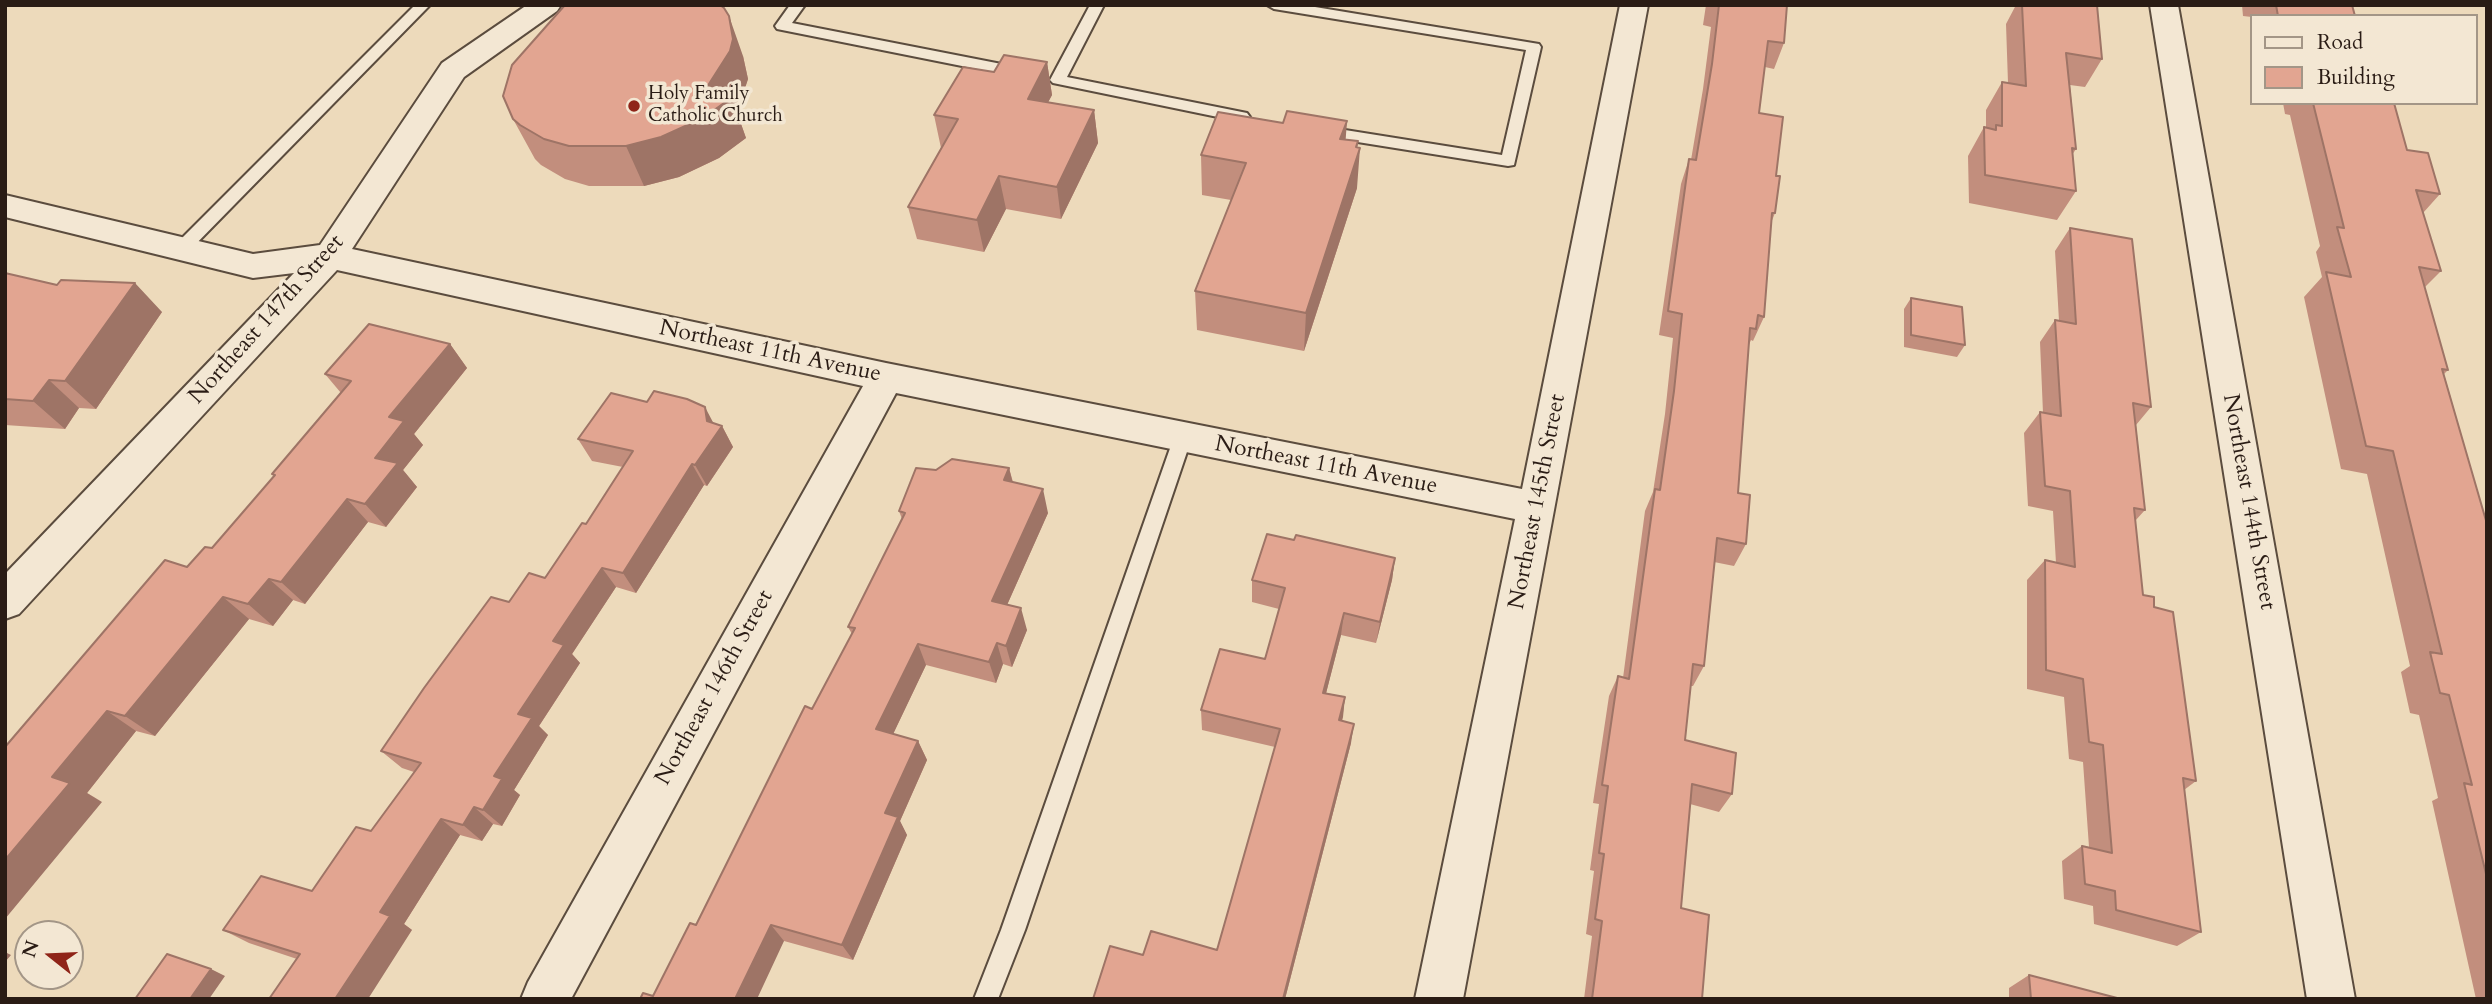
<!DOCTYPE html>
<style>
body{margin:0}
#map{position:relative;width:2492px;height:1004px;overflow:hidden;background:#eddabb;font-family:Cardo,serif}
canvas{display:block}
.frame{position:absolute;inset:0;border:7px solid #2a1c15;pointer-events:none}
.legend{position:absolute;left:2250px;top:14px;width:228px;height:91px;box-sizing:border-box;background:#f3e7d3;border:2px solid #a39687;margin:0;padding:9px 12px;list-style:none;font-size:21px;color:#2a1c15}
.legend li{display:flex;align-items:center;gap:14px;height:35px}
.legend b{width:35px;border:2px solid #a39687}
.north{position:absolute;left:14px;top:920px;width:70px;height:70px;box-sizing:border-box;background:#f3e7d3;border:2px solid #a39687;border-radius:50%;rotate:288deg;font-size:19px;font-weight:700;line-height:28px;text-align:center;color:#2a1c15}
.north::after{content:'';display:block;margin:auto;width:24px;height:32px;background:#8f2418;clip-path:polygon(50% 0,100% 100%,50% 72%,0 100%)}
</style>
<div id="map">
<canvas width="2492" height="1004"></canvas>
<div class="frame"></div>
<ul class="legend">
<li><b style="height:9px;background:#f3e7d3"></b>Road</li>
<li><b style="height:19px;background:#e2a591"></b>Building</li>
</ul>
<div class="north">N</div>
</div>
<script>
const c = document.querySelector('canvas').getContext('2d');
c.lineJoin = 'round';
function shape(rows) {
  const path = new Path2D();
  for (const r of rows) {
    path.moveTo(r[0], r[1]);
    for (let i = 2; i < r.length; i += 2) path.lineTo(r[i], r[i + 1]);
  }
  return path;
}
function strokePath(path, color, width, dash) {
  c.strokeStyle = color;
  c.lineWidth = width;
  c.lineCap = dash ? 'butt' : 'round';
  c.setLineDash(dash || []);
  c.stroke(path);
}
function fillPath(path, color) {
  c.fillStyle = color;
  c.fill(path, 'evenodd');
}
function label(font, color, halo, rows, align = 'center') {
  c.font = font + ' Cardo,serif';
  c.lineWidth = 7;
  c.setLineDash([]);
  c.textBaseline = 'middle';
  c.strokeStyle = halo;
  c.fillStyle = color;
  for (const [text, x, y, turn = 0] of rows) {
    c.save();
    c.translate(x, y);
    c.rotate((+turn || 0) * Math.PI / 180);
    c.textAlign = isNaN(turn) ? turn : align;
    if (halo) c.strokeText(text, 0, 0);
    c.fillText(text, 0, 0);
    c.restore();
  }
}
const service = shape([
 [415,5,430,5,187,253,175,253,173,249,175,245,415,5],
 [790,5,805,5,792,23,1022,68,1030,73,1022,78,777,29,775,26,790,5],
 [1090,5,1104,5,1067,77,1247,113,1250,117,1247,121,1242,122,1053,83,1050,80,1090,5],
 [1267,5,1303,5,1539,44,1541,47,1514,165,1508,166,1320,136,1312,131,1320,126,1502,155,1526,50,1274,9,1267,5],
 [1183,430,1190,432,1192,437,1025,930,998,999,974,999,1001,930,1174,437,1176,432,1183,430]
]);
const minor = shape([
 [527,5,561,5,557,11,464,77,352,249,886,363,1522,489,1620,5,1648,5,1463,999,1415,999,1515,519,896,393,571,999,521,999,528,982,863,386,337,270,19,614,5,619,5,574,294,273,253,278,5,217,5,195,253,254,320,245,442,63,527,5],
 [2150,5,2178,5,2355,999,2307,999,2150,5]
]);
strokePath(service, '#5b4c3e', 4);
strokePath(minor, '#5b4c3e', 4);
fillPath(service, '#f3e7d3');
fillPath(minor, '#f3e7d3');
fillPath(shape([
 [1706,5,1787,5,1784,43,1774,69,1765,67,1759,113,1776,176,1775,213,1771,223,1764,317,1753,341,1751,340,1748,347,1738,493,1746,544,1734,566,1714,562,1704,666,1693,686,1691,686,1685,740,1732,794,1719,812,1690,804,1681,908,1702,999,1584,999,1592,936,1586,934,1594,871,1590,870,1599,804,1593,803,1609,696,1618,676,1623,678,1645,511,1653,492,1665,414,1673,338,1659,335,1681,184,1689,159,1691,160,1703,89,1711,27,1703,25],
 [2016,5,2098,5,2097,7,2102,59,2085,87,2070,85,2076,149,2072,155,2076,191,2057,220,1969,203,1968,156,1984,127,1986,128,1986,110,2002,82,2008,83,2006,24],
 [2242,5,2352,5,2355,16,2252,16,2252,17,2243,16],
 [743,56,748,79,744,91,735,107,746,138,719,158,679,177,644,186,589,186,565,179,541,165,535,159,513,119],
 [1047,62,1052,95,1048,102,1094,110,1098,143,1061,219,1006,209,984,252,917,239,908,207,941,148,934,115,994,72],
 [2283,103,2394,103,2407,150,2440,194,2423,213,2441,271,2425,287,2448,370,2444,374,2487,524,2487,999,2476,999,2432,801,2438,798,2419,715,2410,713,2401,672,2410,666,2367,474,2341,469,2304,297,2322,277,2316,252,2320,246,2290,115,2285,114],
 [1347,121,1345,139,1357,148,1357,188,1304,351,1197,330,1195,291,1231,200,1202,195,1201,155,1283,123],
 [2070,228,2151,407,2136,425,2145,510,2135,521,2143,595,2154,607,2196,781,2184,790,2201,932,2177,946,2094,924,2093,906,2064,899,2062,861,2082,846,2089,847,2083,762,2069,759,2064,697,2027,689,2027,580,2045,560,2056,563,2053,511,2028,506,2024,433,2040,412,2043,413,2040,342,2055,320,2059,321,2055,251],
 [5,273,162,312,96,409,79,408,65,429,5,425],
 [1911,298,1965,345,1957,357,1904,347,1904,309],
 [450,344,467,368,414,434,423,445,403,470,417,487,386,527,368,522,305,604,293,600,273,626,249,619,155,736,136,731,87,793,102,802,5,747,187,567,212,548,274,476,272,474,341,393,325,374],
 [713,423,722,426,733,447,707,486,704,485,636,593,616,587,572,654,580,663,539,726,548,735,514,790,520,795,502,826,493,824,482,841,460,835,404,924,412,930,297,959,249,943,223,930,312,891,371,831,414,772,402,768,381,751,509,602,545,578,586,524,623,467,592,461,578,439],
 [1009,468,1013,482,1048,513,1007,605,1027,630,1012,667,1003,664,996,683,926,665,893,734,918,741,927,760,900,821,907,835,853,960,784,941,653,996,696,925,852,634,848,627,902,519,899,511,936,470],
 [1294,540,1395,558,1392,580,1376,643,1341,635,1326,693,1345,697,1342,721,1351,743,1285,999,1143,955,1217,950,1275,747,1202,730,1201,710,1265,659,1279,609,1252,602,1252,580],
 [2029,975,2121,999,2009,999,2009,988]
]), '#c28e7d');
fillPath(shape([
 [729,16,743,56,748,79,744,91,735,107,746,138,719,158,679,177,644,186,626,146,707,87],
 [1047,62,1052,95,1033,131,1028,99],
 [1094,110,1098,143,1061,219,1057,187],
 [1347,121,1344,161,1340,139],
 [1358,141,1356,162,1360,148,1357,188,1304,351,1306,313],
 [999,176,1006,209,984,252,977,220],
 [135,283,162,312,96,409,65,381],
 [450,344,467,368,414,434,423,445,403,470,417,487,386,527,365,504,375,458,389,417],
 [49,380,79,408,65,429,33,401],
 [705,407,716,428,722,426,733,447,707,486,695,465,707,421],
 [692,464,704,485,636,593,623,573],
 [1009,468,1015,492,1004,480],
 [1043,489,1048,513,999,623,992,601],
 [347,499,368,522,305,604,281,582],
 [1395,558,1392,580,1376,643,1380,622],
 [602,568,616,587,572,654,580,663,539,726,548,735,514,790,520,795,502,826,483,810,494,776,518,714,553,641],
 [269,579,293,600,273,626,248,604],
 [223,597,249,619,155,736,125,716],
 [1021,608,1027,630,1012,667,1006,646],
 [1344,613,1341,635,1321,713,1323,693],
 [997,643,1003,664,996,683,989,662],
 [918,644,926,665,886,749,876,729],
 [1345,697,1343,717,1336,740,1339,720],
 [107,711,136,731,87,793,102,802,5,919,5,860,52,777],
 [1354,724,1351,743,1285,999,1283,999],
 [918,741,927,760,900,821,907,835,853,960,842,945,885,813],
 [474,807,493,824,482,841,463,825],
 [441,819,460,835,404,924,412,930,368,999,335,999,380,912],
 [771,925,784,941,757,999,735,999],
 [5,952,11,955,5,962],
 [211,969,225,976,209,999,190,999]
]), '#9e7466');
const building = shape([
 [565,5,720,5,724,8,729,16,733,39,730,51,707,87,731,98,703,118,661,137,626,146,569,146,544,139,520,125,513,119,503,96,512,65,565,5],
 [1719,5,1787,5,1784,43,1768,41,1759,113,1783,117,1776,176,1780,176,1775,213,1772,213,1764,317,1758,315,1756,329,1750,328,1738,493,1750,495,1746,544,1717,538,1704,666,1693,664,1685,740,1736,753,1732,794,1692,784,1681,908,1709,915,1702,999,1592,999,1602,921,1595,919,1604,854,1599,853,1608,786,1602,785,1618,676,1629,679,1655,489,1660,490,1674,391,1682,314,1668,311,1689,159,1696,160,1712,64,1719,5],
 [2022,5,2097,5,2102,59,2066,53,2076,149,2072,148,2076,191,1985,175,1984,127,1996,130,1996,125,2002,126,2002,82,2026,86,2022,5],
 [2276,5,2352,5,2355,16,2278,16,2276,5],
 [1004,55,1047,62,1028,99,1094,110,1057,187,999,176,977,220,908,207,958,119,934,115,963,67,994,72,1004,55],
 [2313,103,2394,103,2407,150,2428,153,2440,194,2416,190,2441,271,2419,267,2448,370,2442,369,2487,524,2487,878,2464,783,2472,785,2449,695,2440,693,2430,652,2442,654,2393,451,2366,446,2326,272,2351,277,2337,227,2344,228,2313,103],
 [1287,111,1347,121,1340,139,1358,141,1356,147,1360,148,1306,313,1195,291,1246,163,1201,155,1218,112,1283,123,1287,111],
 [2070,228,2132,239,2151,407,2133,403,2145,510,2134,508,2143,595,2154,597,2154,607,2173,612,2196,781,2183,778,2201,932,2116,910,2115,891,2085,884,2082,846,2112,853,2103,745,2089,742,2083,679,2046,670,2045,560,2075,567,2070,491,2045,486,2040,412,2061,416,2055,320,2076,324,2070,228],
 [5,273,57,285,61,280,135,283,65,381,49,380,33,401,5,399,5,273],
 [1911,298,1962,307,1965,345,1911,335,1911,298],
 [369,324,450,344,389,417,404,421,375,458,398,463,365,504,347,499,281,582,269,579,248,604,223,597,125,716,107,711,52,777,70,783,5,860,5,747,165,560,187,567,205,547,212,548,275,475,272,474,351,381,325,374,369,324],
 [654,391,687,399,705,407,707,421,722,426,695,465,692,464,623,573,602,568,553,641,564,645,518,714,532,718,494,776,502,779,483,810,474,807,463,825,441,819,380,912,390,916,335,999,269,999,300,954,223,930,261,876,312,891,356,827,371,831,421,763,381,751,424,688,491,597,509,602,529,573,545,578,582,523,586,524,633,451,578,439,611,393,647,402,654,391],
 [952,459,1009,468,1004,480,1043,489,992,601,1021,608,1006,646,997,643,989,662,918,644,876,729,918,741,885,813,898,817,842,945,771,925,735,999,640,999,643,993,653,996,690,923,696,925,805,706,812,709,855,628,848,627,905,513,899,511,916,468,936,470,952,459],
 [1267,534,1294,540,1296,535,1395,558,1380,622,1344,613,1323,693,1345,697,1339,720,1354,724,1283,999,1093,999,1110,946,1143,955,1151,931,1217,950,1280,729,1201,710,1220,649,1265,659,1285,588,1252,580,1267,534],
 [167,954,211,969,190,999,135,999,167,954],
 [2029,975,2121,999,2031,999,2029,975]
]);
fillPath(building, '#e2a591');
strokePath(building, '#9e7466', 2);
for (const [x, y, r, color] of [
 [634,106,7,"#8f2418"]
]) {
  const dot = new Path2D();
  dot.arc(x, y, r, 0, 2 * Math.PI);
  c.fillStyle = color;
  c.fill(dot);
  strokePath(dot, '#f3e7d3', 2.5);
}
label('19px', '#2a1c15', '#f3e7d3', [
 ["Holy Family",648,95],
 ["Catholic Church",648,117]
], 'left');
label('23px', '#2a1c15', '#f3e7d3', [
 ["Northeast 147th Street",267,320,-48],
 ["Northeast 11th Avenue",770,352,12],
 ["Northeast 11th Avenue",1326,466,11],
 ["Northeast 145th Street",1538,502,-79],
 ["Northeast 144th Street",2248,502,80],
 ["Northeast 146th Street",715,688,-61]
]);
</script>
